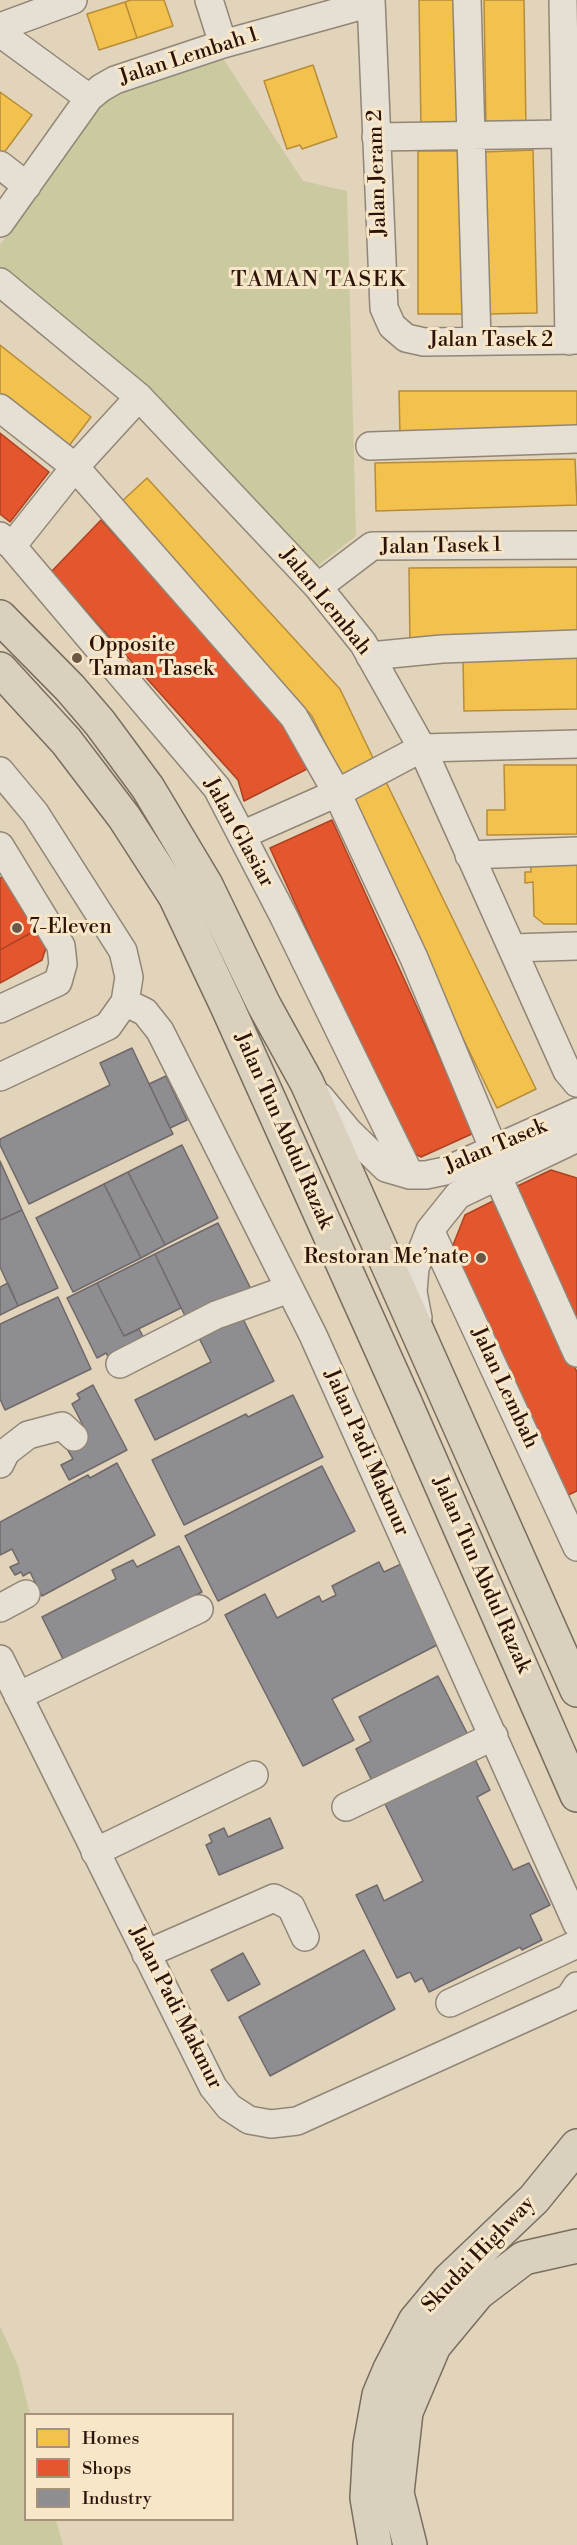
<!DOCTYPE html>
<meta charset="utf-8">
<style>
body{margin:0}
#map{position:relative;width:577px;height:2545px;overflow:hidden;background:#e2d4ba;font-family:"Libre Bodoni",serif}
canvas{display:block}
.legend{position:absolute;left:24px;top:2413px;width:210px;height:108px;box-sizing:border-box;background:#f7e6c7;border:2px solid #a6917b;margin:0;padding:8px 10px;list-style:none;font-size:18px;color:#2d1208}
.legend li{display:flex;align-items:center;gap:12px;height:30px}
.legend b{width:30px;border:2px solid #a6917b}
</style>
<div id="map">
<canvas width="577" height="2545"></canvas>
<ul class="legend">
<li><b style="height:16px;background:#f2c14e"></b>Homes</li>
<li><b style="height:16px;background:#e4572e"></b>Shops</li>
<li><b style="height:16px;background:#8d8d92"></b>Industry</li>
</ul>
</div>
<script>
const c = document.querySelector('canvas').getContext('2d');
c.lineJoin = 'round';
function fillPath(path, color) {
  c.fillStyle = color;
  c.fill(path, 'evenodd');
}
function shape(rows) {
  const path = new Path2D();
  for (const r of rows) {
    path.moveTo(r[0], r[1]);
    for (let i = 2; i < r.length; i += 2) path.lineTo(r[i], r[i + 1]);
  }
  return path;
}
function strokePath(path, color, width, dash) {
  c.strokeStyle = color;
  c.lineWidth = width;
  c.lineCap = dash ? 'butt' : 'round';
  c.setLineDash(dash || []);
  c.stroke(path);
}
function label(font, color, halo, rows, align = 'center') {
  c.font = font + ' "Libre Bodoni",serif';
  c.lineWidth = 6;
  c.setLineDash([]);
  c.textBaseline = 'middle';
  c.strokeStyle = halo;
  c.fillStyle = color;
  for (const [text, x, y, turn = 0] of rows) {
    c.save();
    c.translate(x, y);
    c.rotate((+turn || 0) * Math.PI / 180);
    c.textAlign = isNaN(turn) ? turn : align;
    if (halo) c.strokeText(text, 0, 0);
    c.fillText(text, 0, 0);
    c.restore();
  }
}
fillPath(shape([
 [222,57,303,181,347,191,356,536,315,568,154,391,0,266,0,245,99,99],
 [0,2326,18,2366,30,2414,26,2414,26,2520,56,2520,63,2545,0,2545]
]), '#cbc9a0');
const homes = shape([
 [131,0,164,0,173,26,137,38,125,2,131,0],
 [419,0,457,0,459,129,421,130,419,0],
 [484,0,524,0,526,128,486,128,484,0],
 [125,2,137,38,99,50,87,14,125,2],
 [313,65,337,137,302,149,300,145,287,149,264,81,313,65],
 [0,92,32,115,3,154,0,152,0,92],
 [533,150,537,313,488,314,484,152,533,150],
 [418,151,465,151,464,314,418,314,418,151],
 [0,345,91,417,62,455,0,405,0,345],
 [399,391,577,391,577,434,400,435,399,391],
 [575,459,577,505,376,511,375,463,575,459],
 [147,478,340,689,374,760,341,776,312,716,119,504,147,478],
 [577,567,577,635,410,649,409,568,577,567],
 [577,658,577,709,464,711,463,660,577,658],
 [504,765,577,765,577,834,487,835,487,810,505,810,504,765],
 [386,782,536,1089,497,1108,347,801,386,782],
 [577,861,577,924,544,924,534,916,533,882,525,883,525,872,531,872,531,862,577,861]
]);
fillPath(homes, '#f2c14e');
strokePath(homes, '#b78c39', 1.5);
const shops = shape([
 [0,433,49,472,10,522,0,514,0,433],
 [101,520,285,720,307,769,244,801,238,780,51,572,101,520],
 [332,820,474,1133,421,1157,406,1149,270,848,332,820],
 [6,875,36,930,0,950,0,878,6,875],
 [36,930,46,948,42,960,0,983,0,950,36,930],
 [551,1170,577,1178,577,1347,505,1192,551,1170],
 [495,1200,577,1372,577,1491,564,1497,449,1255,465,1215,495,1200]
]);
fillPath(shops, '#e4572e');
strokePath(shops, '#ad4223', 1.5);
const industry = shape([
 [132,1048,173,1134,29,1204,0,1145,0,1139,110,1085,100,1063,132,1048],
 [166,1076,187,1120,170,1128,149,1084,166,1076],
 [182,1145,218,1218,165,1245,128,1172,182,1145],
 [0,1161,22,1210,0,1220,0,1161],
 [128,1172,165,1245,141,1258,104,1184,128,1172],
 [104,1184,141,1258,73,1292,36,1218,104,1184],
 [22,1210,58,1288,18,1306,0,1267,0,1220,22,1210],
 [218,1223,252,1291,188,1322,155,1254,218,1223],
 [155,1254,181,1308,124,1336,97,1283,155,1254],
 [8,1283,18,1306,0,1315,0,1287,8,1283],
 [97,1283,124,1336,139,1329,148,1346,112,1364,106,1353,97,1358,67,1298,97,1283],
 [58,1297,91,1369,5,1410,0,1399,0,1324,58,1297],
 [242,1317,274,1381,155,1440,135,1400,211,1362,199,1338,242,1317],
 [93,1385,127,1450,69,1480,61,1465,73,1459,66,1447,88,1435,72,1404,80,1399,77,1394,93,1385],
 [293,1395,323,1457,184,1525,152,1460,246,1414,248,1417,293,1395],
 [117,1463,155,1535,42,1596,30,1572,23,1576,21,1572,15,1575,10,1567,19,1563,12,1549,0,1555,0,1522,88,1475,90,1478,117,1463],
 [322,1466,355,1531,218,1601,185,1536,322,1466],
 [179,1546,202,1592,65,1663,42,1617,116,1579,112,1570,133,1560,137,1567,179,1546],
 [379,1562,384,1572,401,1564,441,1643,332,1699,354,1740,303,1766,225,1615,265,1594,277,1618,319,1596,322,1602,336,1595,332,1586,379,1562],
 [438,1676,470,1739,373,1783,356,1749,371,1741,359,1717,438,1676],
 [472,1753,490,1790,477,1797,513,1870,529,1863,550,1905,530,1915,542,1940,522,1950,520,1947,429,1992,422,1978,415,1982,410,1972,397,1978,356,1895,377,1885,384,1901,423,1881,382,1798,472,1753],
 [270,1818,283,1848,219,1875,206,1845,212,1842,209,1835,224,1828,228,1837,270,1818],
 [364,1950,395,2009,270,2076,239,2017,364,1950],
 [243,1953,260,1984,228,2001,211,1970,243,1953]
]);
fillPath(industry, '#8d8d92');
strokePath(industry, '#706869', 1.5);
const minor = shape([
 [209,0,223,44],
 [371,0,384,308,392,326,406,338,424,342,577,340],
 [467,0,477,341],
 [563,0,569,341],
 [0,27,73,0],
 [0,33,89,98],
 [376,137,565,134],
 [0,165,27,186],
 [0,223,89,98,101,88,115,80,223,44,371,3],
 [0,282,139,397,318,587,363,643,422,748,567,1071,577,1083],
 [0,408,75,467,294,717,337,793,414,958,494,1150],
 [370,446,577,439],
 [0,536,12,546,217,788,283,915,410,1175],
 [12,546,75,467,139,397],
 [318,587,372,546,577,545],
 [370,656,442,649,577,644],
 [0,771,35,813,123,951,129,977,125,1002,108,1026,0,1077],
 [242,835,337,793,422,748,577,744],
 [0,846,61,946,63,964,58,982,0,1009],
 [469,855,577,851],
 [512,948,577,946],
 [125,1002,145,1012,160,1031,313,1335,577,1924],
 [320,1097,349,1132,386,1168,410,1175,426,1175,445,1171,577,1112],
 [497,1175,577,1353],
 [430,1230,577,1547],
 [418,1318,413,1292,415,1268,430,1230,458,1195,577,1138],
 [120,1364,216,1315,289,1289],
 [0,1464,6,1452,28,1435,62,1426,74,1437],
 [0,1608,26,1594],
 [0,1659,213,2087,229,2107,249,2120,271,2124,297,2121,569,1998,577,1986],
 [18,1696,199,1609],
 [346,1807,494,1736],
 [95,1852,254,1775],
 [146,1954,274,1898,291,1907,305,1937],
 [450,2003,577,1944]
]);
const highway = shape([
 [0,617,70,688,100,723,148,788,206,885,264,1005,307,1083,577,1690],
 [0,669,66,741,124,817,175,896,227,1006,404,1400,577,1795],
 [375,2545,367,2498,370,2445,379,2395,390,2369,415,2321,449,2280,534,2199,577,2146],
 [410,2545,397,2493,406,2412,434,2346,478,2293,524,2258,577,2246]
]);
strokePath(minor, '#918676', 30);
strokePath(highway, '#786d5f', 36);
strokePath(minor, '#e6dfd3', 27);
strokePath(highway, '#dad0be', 33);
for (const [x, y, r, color] of [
 [77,658,6,"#6c5646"],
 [17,928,6,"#6c5646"],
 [481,1258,6,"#6c5646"]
]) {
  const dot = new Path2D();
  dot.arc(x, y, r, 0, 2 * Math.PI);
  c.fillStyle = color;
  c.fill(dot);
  strokePath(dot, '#f7e6c7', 2);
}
label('21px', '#2d1208', '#f7e6c7', [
 ["Jalan Lembah 1",189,57,-18],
 ["Jalan Jeram 2",378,173,-92],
 ["Jalan Tasek 2",491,341],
 ["Jalan Tasek 1",441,547,-1],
 ["Jalan Lembah",325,602,51],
 ["Jalan Glasiar",238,833,61],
 ["Jalan Tun Abdul Razak",283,1131,66],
 ["Jalan Tasek",496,1147,-23],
 ["Jalan Lembah",504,1388,65],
 ["Jalan Padi Makmur",366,1453,66],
 ["Jalan Tun Abdul Razak",481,1575,66],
 ["Jalan Padi Makmur",175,2008,63],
 ["Skudai Highway",479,2255,-46]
]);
label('21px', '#2d1208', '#f7e6c7', [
 ["Opposite",89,646],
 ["Taman Tasek",89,670],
 ["7-Eleven",29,928],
 ["Restoran Me’nate",469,1258,"right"]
], 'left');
c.letterSpacing = '1.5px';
label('22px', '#2d1208', '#f7e6c7', [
 ["TAMAN TASEK",319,281]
]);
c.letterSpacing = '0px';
</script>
